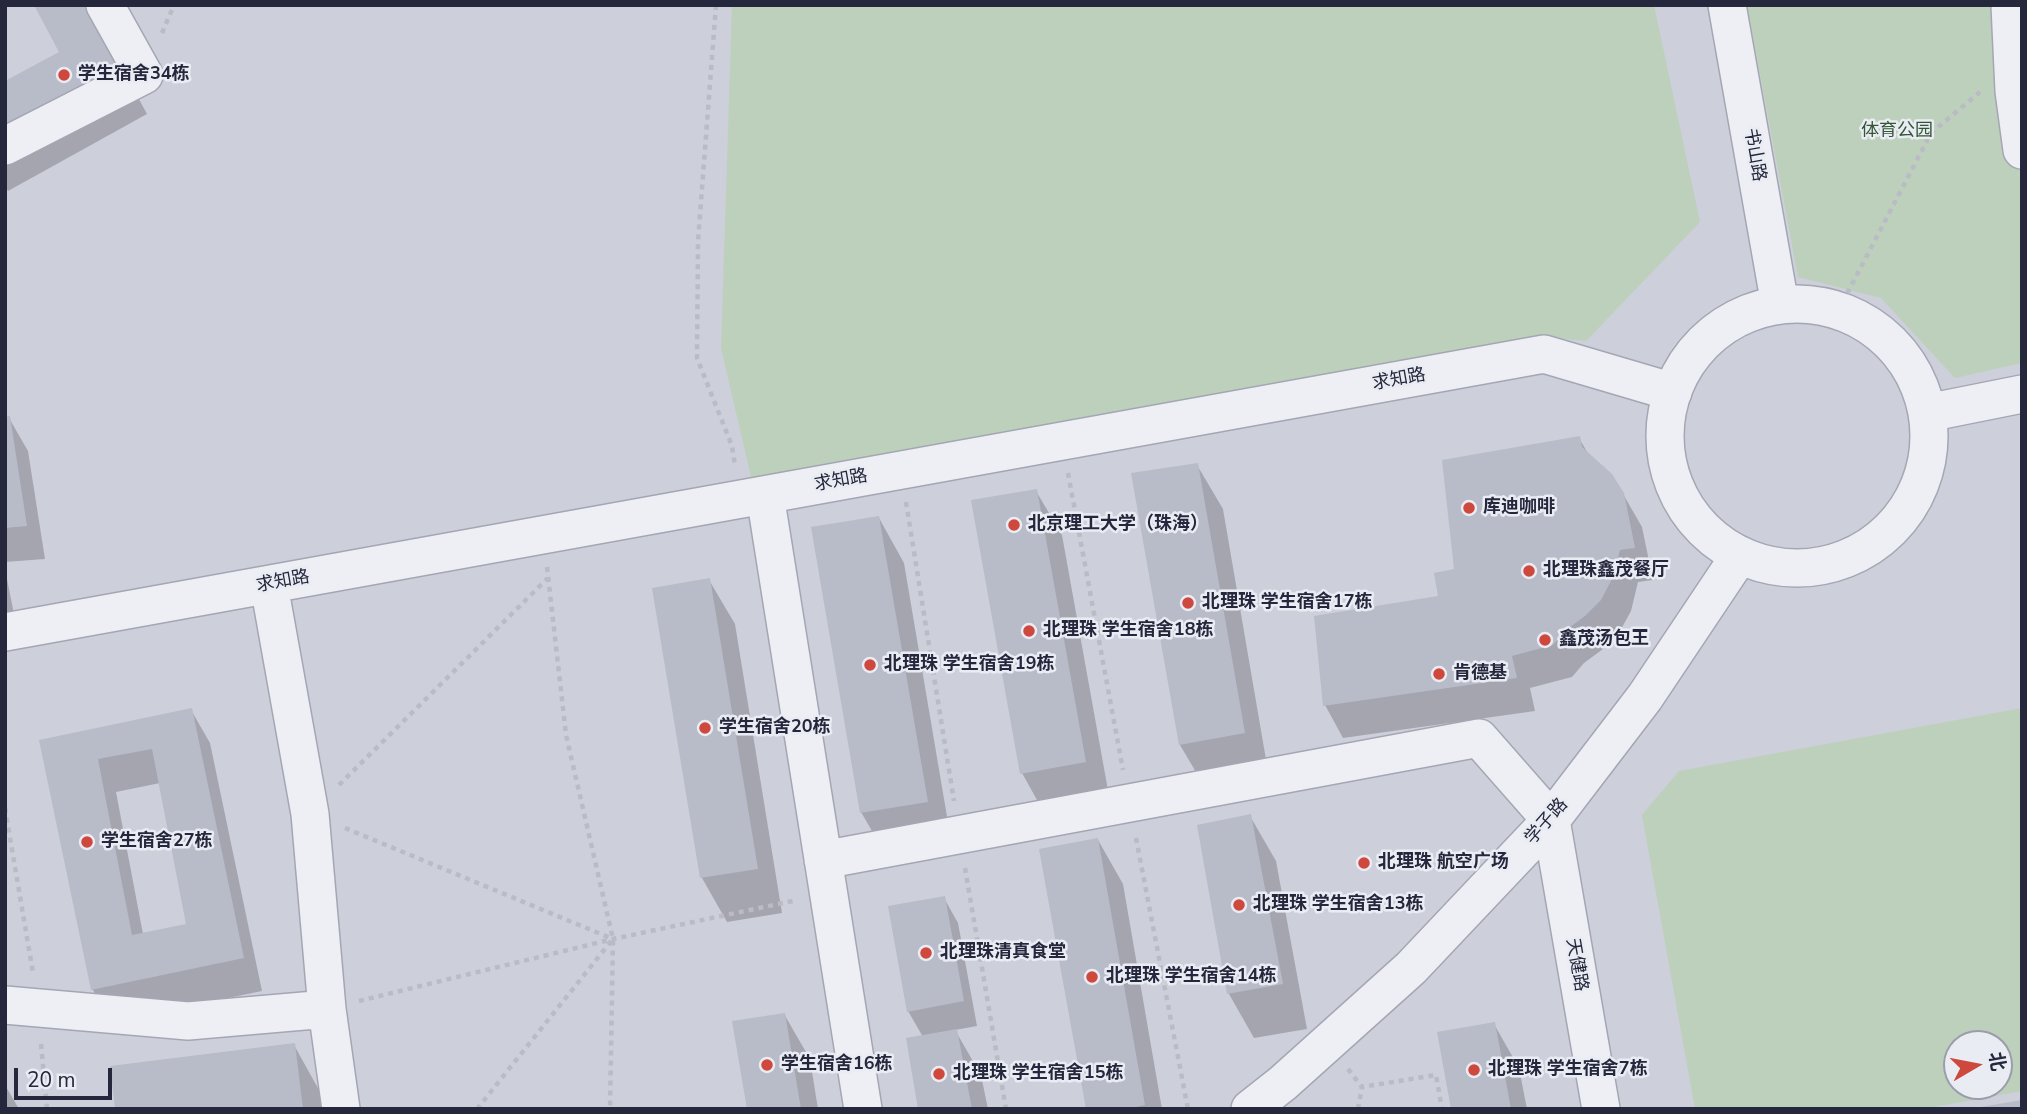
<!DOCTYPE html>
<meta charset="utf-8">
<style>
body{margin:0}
#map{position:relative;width:2027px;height:1114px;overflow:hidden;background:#dbdde6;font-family:"Nunito Sans","Noto Sans SC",sans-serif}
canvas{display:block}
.frame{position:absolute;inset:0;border:7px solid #25283c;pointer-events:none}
.north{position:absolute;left:1943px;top:1030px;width:70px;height:70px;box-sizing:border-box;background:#eaecf4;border:2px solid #9b9eaa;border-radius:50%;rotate:80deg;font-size:19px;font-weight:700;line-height:28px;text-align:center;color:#25283c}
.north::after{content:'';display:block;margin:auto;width:24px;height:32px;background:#ce483d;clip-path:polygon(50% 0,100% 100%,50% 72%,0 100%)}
.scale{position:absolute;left:14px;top:1068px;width:98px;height:32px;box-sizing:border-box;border:4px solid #25283c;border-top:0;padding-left:9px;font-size:21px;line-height:24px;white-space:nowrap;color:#25283c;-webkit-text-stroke:5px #eaecf4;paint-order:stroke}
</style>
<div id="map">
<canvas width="2027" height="1114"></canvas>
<div class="frame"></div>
<div class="north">北</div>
<div class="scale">20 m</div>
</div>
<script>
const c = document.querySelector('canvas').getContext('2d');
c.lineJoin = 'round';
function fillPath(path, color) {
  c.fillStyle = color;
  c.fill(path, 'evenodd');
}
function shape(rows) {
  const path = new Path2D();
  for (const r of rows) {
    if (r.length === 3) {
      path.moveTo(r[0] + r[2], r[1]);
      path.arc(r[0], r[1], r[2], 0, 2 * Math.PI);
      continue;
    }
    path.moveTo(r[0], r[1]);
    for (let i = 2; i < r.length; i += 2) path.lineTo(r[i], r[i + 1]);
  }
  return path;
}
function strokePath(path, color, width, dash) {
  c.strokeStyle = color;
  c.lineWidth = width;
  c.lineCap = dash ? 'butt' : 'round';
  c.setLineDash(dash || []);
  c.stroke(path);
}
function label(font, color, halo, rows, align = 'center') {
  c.font = font + ' "Nunito Sans","Noto Sans SC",sans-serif';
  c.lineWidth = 5;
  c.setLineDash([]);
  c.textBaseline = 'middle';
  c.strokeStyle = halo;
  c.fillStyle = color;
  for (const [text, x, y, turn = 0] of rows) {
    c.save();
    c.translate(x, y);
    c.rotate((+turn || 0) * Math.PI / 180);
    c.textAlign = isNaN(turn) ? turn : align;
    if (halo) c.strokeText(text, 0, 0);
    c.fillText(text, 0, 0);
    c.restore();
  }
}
fillPath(shape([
 [5,5,2022,5,2022,1109,5,1109],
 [1957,1044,1999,1044,1999,1086,1957,1086]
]), '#cdcfdb');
fillPath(shape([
 [732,5,1654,5,1700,222,1586,341,1537,336,752,481,721,348],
 [1747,5,2022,5,2022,363,1955,378,1881,298,1798,277],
 [2022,708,2022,1091,1923,1109,1695,1109,1642,815,1679,771],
 [1957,1044,1999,1044,1999,1086,1957,1086]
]), '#bdd0bc');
fillPath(shape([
 [88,5,147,114,8,191,5,186,5,83,61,52],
 [9,418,28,451,45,559,5,562,5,419],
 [1579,438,1590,457,1623,494,1642,527,1653,580,1638,582,1631,611,1619,633,1603,649,1584,663,1572,677,1530,688,1535,711,1343,738,1325,705,1440,598,1456,571],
 [1197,465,1223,509,1269,777,1206,789,1180,745],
 [1036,491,1062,535,1111,807,1047,818,1022,773],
 [879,518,904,563,952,846,887,857,861,812],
 [5,569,16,624,5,626],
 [709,580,735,624,782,913,727,922,702,878],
 [191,710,210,743,262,991,112,1022,93,990,41,741],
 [160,783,188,925,143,934,116,792],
 [1250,816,1276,861,1307,1029,1254,1038,1229,994],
 [1098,840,1123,884,1162,1109,1087,1109],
 [944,898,958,923,977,1026,955,1030,981,1075,988,1109,920,1109,923,1037,908,1011],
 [784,1014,810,1059,818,1109,749,1109],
 [1494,1024,1519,1068,1527,1109,1453,1109],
 [294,1045,319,1090,322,1109,117,1109],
 [5,1085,19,1109,5,1109]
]), '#0003');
fillPath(shape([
 [34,5,89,5,123,69,5,134,5,81,59,52],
 [10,416,27,526,5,528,5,417],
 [1580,436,1582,447,1612,474,1624,493,1635,548,1620,550,1613,577,1601,600,1585,616,1566,630,1553,645,1512,656,1517,678,1323,706,1314,616,1438,596,1434,573,1454,569,1442,460],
 [1198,463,1245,733,1179,745,1131,473],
 [1037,489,1086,762,1020,774,971,500],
 [879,516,928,802,860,813,811,527],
 [710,578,758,869,700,878,652,588],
 [192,708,244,958,91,990,39,740],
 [152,749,186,924,132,935,98,759],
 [1251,814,1283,984,1227,994,1197,825],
 [1098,838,1145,1105,1127,1109,1086,1109,1039,849],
 [945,896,964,1001,907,1012,888,906],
 [785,1013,801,1109,747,1109,732,1021],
 [1495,1022,1511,1109,1451,1109,1437,1032],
 [957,1029,972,1109,918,1109,906,1038],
 [295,1043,303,1109,115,1109,110,1066],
 [2022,1100,2022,1109,1981,1109,1981,1107]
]), '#b8bbc8');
const minor = shape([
 [1727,5,1780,305],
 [2010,5,2014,91,2022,150],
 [5,146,144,75,105,5],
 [1797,436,132],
 [1927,413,2022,394],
 [765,495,863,1109],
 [269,585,310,814,327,1009,341,1109],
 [5,632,1544,354,1673,392],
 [823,860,1479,738,1551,820,1601,1109],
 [5,1005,188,1021,327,1009],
 [1250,1109,1283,1083,1411,968,1551,820,1645,697,1740,555]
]);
strokePath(minor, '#a4a7b3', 40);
strokePath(shape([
 [716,5,698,241,697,358,732,446,735,466],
 [162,33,174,5],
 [1838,311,1931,133,1980,92],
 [1068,473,1123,770],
 [906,502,954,801],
 [547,567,566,735,613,939,610,1109],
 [339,785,548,578],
 [5,808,33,973],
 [345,828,613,939],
 [1136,838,1188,1109],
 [965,868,1006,1109],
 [359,1001,613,939,797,900],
 [41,1044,47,1109],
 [1348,1069,1362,1087,1436,1075,1442,1109],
 [477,1109,612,940],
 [1358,1109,1362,1087]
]), '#babbc4', 4.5, [5, 5]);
strokePath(minor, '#eeeff4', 37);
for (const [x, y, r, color] of [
 [64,75,7,"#ce483d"],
 [1469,508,7,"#ce483d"],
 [1014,525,7,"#ce483d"],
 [1529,571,7,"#ce483d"],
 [1188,603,7,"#ce483d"],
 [1029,631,7,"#ce483d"],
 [1545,640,7,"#ce483d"],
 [870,665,7,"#ce483d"],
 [1439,674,7,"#ce483d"],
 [705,728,7,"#ce483d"],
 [87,842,7,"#ce483d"],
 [1364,863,7,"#ce483d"],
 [1239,905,7,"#ce483d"],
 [926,953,7,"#ce483d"],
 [1092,977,7,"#ce483d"],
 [767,1065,7,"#ce483d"],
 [1474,1070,7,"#ce483d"],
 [939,1074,7,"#ce483d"]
]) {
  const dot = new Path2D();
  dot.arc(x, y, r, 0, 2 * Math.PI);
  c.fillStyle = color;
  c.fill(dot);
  strokePath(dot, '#eaecf4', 2.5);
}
label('bold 18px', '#25283c', '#eaecf4', [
 ["学生宿舍34栋",78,75],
 ["库迪咖啡",1483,508],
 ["北京理工大学（珠海）",1028,525],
 ["北理珠鑫茂餐厅",1543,571],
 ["北理珠 学生宿舍17栋",1202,603],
 ["北理珠 学生宿舍18栋",1043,631],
 ["鑫茂汤包王",1559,640],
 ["北理珠 学生宿舍19栋",884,665],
 ["肯德基",1453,674],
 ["学生宿舍20栋",719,728],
 ["学生宿舍27栋",101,842],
 ["北理珠 航空广场",1378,863],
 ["北理珠 学生宿舍13栋",1253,905],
 ["北理珠清真食堂",940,953],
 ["北理珠 学生宿舍14栋",1106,977],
 ["学生宿舍16栋",781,1065],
 ["北理珠 学生宿舍7栋",1488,1070],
 ["北理珠 学生宿舍15栋",953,1074]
], 'left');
label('18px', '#325734', '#eaecf4', [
 ["体育公园",1897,132]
]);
label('18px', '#25283c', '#eaecf4', [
 ["书山路",1754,155,80],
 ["求知路",1399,380,-10],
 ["求知路",841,481,-10],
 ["求知路",283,582,-10],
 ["学子路",1547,822,-49],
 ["天健路",1576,965,80]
]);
</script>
